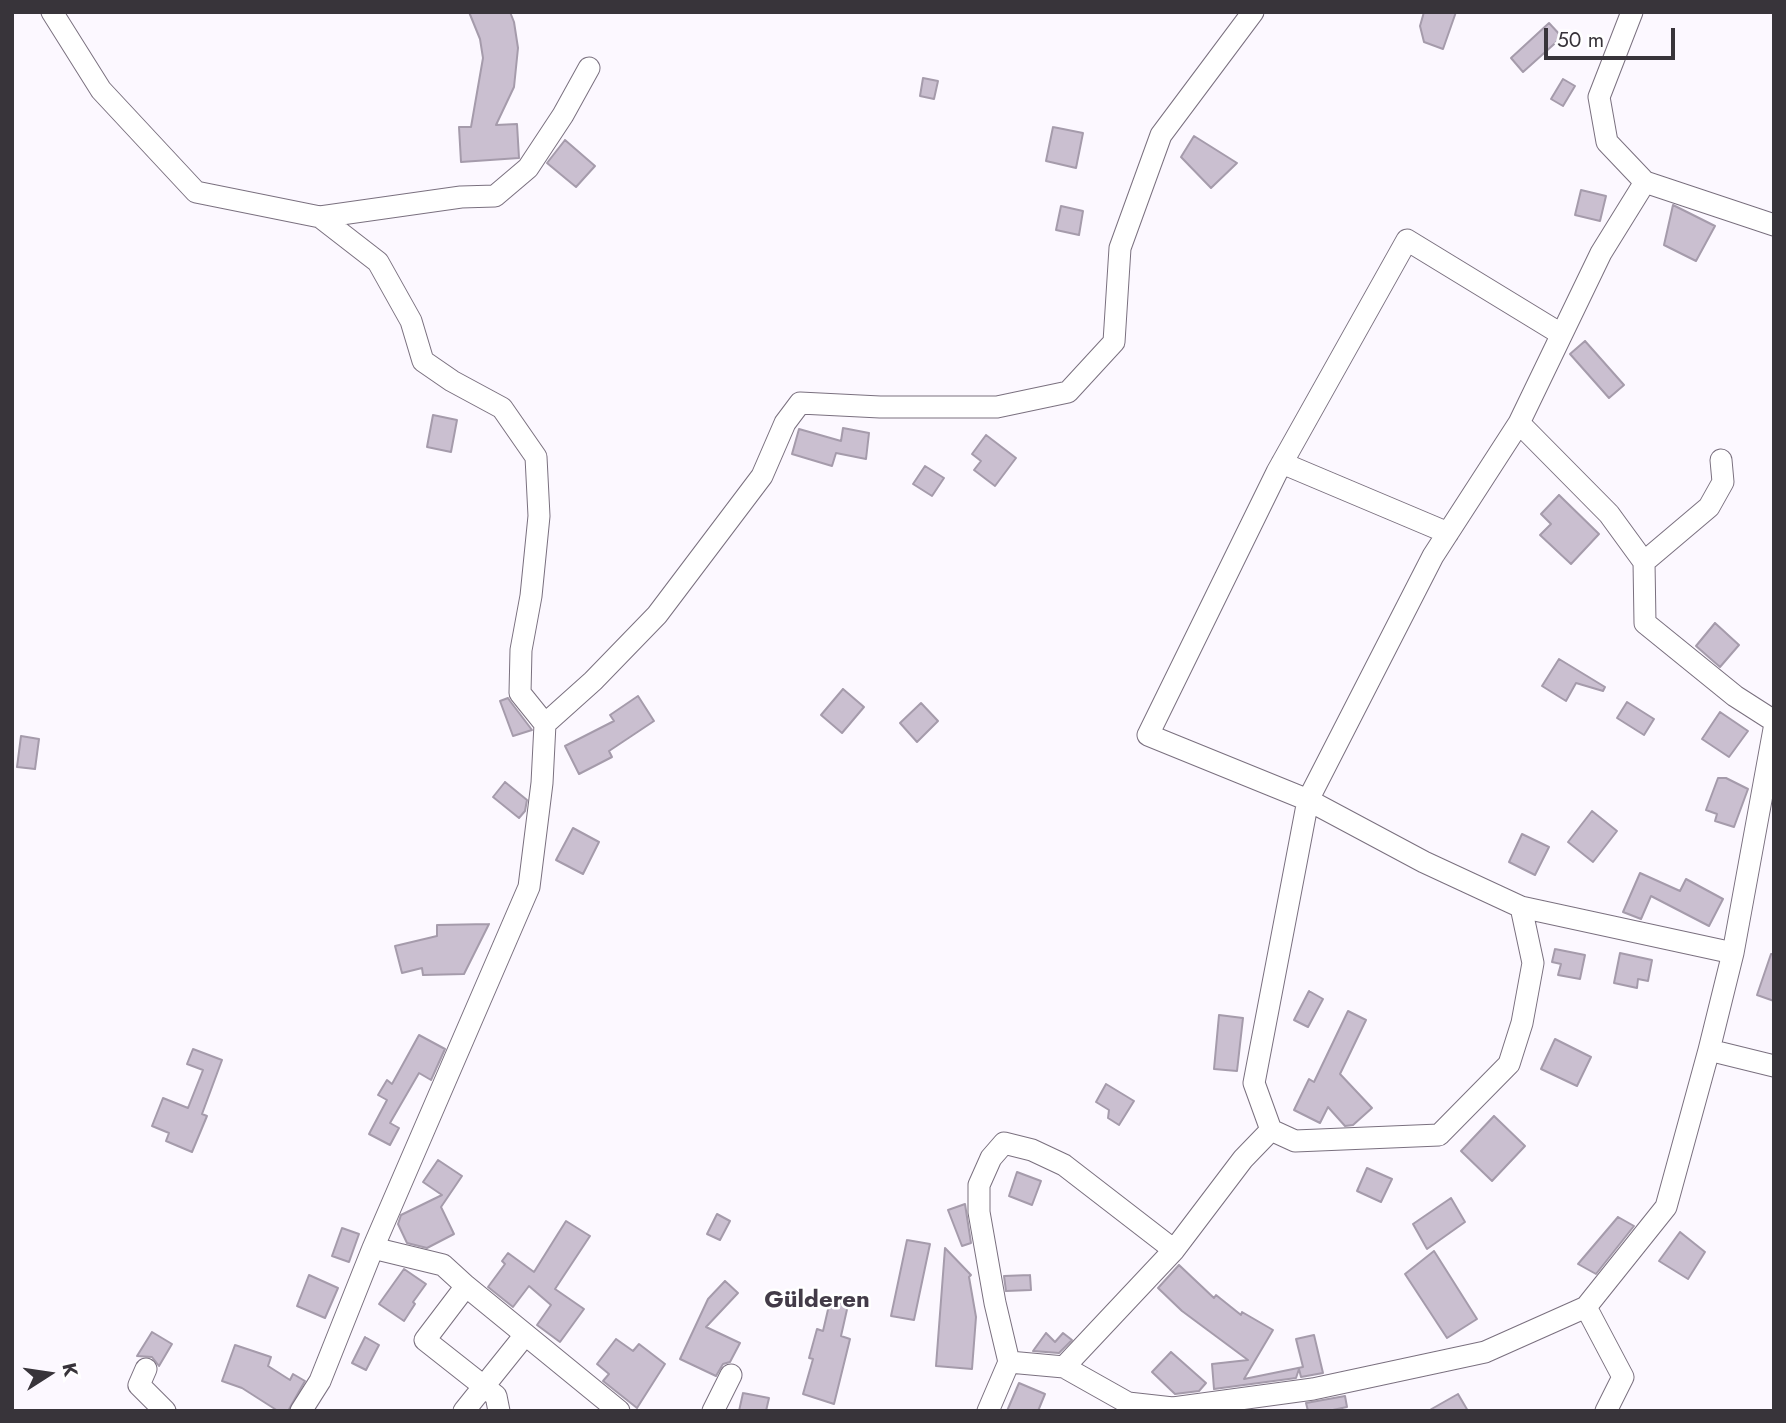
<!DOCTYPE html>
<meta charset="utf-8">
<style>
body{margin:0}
#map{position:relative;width:1786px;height:1423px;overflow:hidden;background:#fcf8ff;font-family:Jost,sans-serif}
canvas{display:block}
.frame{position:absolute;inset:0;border:14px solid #38343a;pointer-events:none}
.north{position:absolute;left:14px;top:1339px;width:70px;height:70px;-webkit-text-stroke:5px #fff;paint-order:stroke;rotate:78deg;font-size:19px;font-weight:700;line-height:28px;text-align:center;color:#38343a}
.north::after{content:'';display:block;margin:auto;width:24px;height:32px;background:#38343a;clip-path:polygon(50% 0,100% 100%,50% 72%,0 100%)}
.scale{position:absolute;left:1544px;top:28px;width:131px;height:32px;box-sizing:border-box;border:4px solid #38343a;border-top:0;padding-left:9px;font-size:21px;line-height:24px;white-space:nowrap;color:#38343a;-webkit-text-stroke:5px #fff;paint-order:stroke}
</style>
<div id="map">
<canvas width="1786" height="1423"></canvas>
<div class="frame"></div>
<div class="north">K</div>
<div class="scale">50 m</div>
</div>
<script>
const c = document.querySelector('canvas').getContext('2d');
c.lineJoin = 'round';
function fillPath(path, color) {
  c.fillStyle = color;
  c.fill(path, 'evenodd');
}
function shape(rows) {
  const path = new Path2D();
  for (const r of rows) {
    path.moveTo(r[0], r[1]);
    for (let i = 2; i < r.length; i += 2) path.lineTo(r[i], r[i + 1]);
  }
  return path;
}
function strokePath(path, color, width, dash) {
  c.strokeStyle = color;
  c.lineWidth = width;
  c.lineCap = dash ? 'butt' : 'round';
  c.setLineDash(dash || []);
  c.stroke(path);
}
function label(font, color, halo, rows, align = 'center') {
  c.font = font + ' Jost,sans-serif';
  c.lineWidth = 5;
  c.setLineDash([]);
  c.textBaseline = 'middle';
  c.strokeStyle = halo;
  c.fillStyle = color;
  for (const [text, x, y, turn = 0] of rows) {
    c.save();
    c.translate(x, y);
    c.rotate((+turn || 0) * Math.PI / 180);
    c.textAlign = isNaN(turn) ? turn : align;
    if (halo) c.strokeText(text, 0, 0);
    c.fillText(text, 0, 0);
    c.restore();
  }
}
const building = shape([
 [469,12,510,12,514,22,518,48,514,87,496,125,517,124,519,158,461,162,459,127,471,127,483,58,480,39,469,12],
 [1424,12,1456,12,1443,49,1424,42,1420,26,1424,12],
 [1549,23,1562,37,1523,72,1511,58,1549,23],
 [923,78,938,81,934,99,920,96,923,78],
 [1563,79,1575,86,1563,106,1551,99,1563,79],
 [1053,127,1083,133,1076,168,1046,161,1053,127],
 [1194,136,1237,163,1211,188,1181,157,1194,136],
 [565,140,595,166,576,187,547,163,565,140],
 [1581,190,1606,196,1600,221,1575,215,1581,190],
 [1673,205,1715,226,1696,261,1664,245,1673,205],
 [1061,206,1083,211,1079,235,1056,230,1061,206],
 [1585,341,1624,385,1609,398,1570,354,1585,341],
 [433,415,457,420,451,452,427,447,433,415],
 [843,428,869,433,866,459,836,453,832,466,792,454,799,429,841,441,843,428],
 [986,435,1016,458,995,486,974,470,981,461,972,454,986,435],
 [925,466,944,478,932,496,913,484,925,466],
 [1559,495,1599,534,1571,564,1540,535,1551,524,1541,514,1559,495],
 [1715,623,1739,645,1720,667,1696,646,1715,623],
 [1559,659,1605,687,1603,691,1576,683,1566,701,1542,686,1559,659],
 [843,689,864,707,842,733,821,715,843,689],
 [638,696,654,721,609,751,612,757,579,774,565,746,614,721,610,715,638,696],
 [508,698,510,701,532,730,513,736,500,701,508,698],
 [1627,702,1654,719,1644,735,1617,718,1627,702],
 [921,703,938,721,917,742,900,723,921,703],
 [1720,712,1748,731,1729,757,1702,739,1720,712],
 [21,736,39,739,35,769,17,767,21,736],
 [1718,778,1726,778,1748,789,1734,827,1715,821,1717,814,1706,810,1718,778],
 [505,782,527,800,525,811,519,818,493,797,505,782],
 [1592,811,1617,831,1593,862,1568,842,1592,811],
 [573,828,599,842,583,874,556,860,573,828],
 [1522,834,1549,847,1535,875,1509,862,1522,834],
 [1640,873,1680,891,1686,879,1723,899,1709,926,1651,896,1641,919,1623,912,1640,873],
 [489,924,464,974,423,975,422,968,402,973,395,946,437,936,437,925,489,924],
 [1555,949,1585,955,1580,979,1558,975,1561,964,1552,962,1555,949],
 [1620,953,1652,960,1648,981,1638,979,1637,988,1614,983,1620,953],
 [1771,954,1774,954,1774,1001,1757,995,1771,954],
 [1309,991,1323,999,1308,1027,1294,1020,1309,991],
 [1348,1011,1366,1020,1340,1074,1372,1108,1353,1125,1345,1126,1328,1107,1320,1123,1294,1110,1309,1079,1314,1082,1348,1011],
 [1219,1015,1243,1018,1237,1071,1214,1069,1219,1015],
 [419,1035,445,1049,431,1080,419,1073,390,1123,399,1128,390,1145,369,1134,387,1100,378,1095,387,1080,392,1084,419,1035],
 [1555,1039,1591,1057,1577,1086,1541,1069,1555,1039],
 [193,1049,222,1060,202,1114,207,1116,192,1152,166,1141,169,1133,152,1126,163,1098,188,1108,203,1070,187,1064,193,1049],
 [1106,1084,1134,1101,1119,1125,1108,1118,1109,1110,1096,1102,1106,1084],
 [1494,1116,1525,1146,1492,1181,1461,1151,1494,1116],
 [438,1160,462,1176,441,1207,454,1234,427,1248,407,1243,398,1224,401,1215,442,1195,423,1182,438,1160],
 [1367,1168,1392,1179,1381,1202,1357,1191,1367,1168],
 [1017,1172,1041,1181,1032,1205,1009,1196,1017,1172],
 [1451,1198,1465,1222,1427,1249,1413,1224,1451,1198],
 [965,1204,971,1243,962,1246,948,1210,965,1204],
 [717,1214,730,1221,720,1240,707,1234,717,1214],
 [1618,1217,1634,1226,1596,1274,1578,1264,1618,1217],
 [566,1221,590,1236,555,1289,584,1309,560,1342,537,1325,551,1305,529,1286,513,1307,488,1287,505,1264,502,1261,508,1253,534,1272,566,1221],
 [342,1228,359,1234,349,1262,332,1256,342,1228],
 [1680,1232,1705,1252,1688,1279,1659,1261,1680,1232],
 [907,1240,930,1244,914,1320,891,1316,907,1240],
 [945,1248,971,1275,969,1277,976,1317,972,1369,936,1366,945,1248],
 [1434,1251,1477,1319,1447,1338,1405,1274,1434,1251],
 [1179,1265,1214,1298,1216,1295,1241,1315,1242,1312,1273,1330,1244,1379,1303,1367,1296,1339,1314,1335,1323,1373,1301,1377,1299,1369,1296,1378,1214,1389,1212,1364,1248,1360,1182,1311,1158,1288,1179,1265],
 [404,1269,426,1284,413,1302,415,1304,404,1321,379,1304,404,1269],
 [309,1275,338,1288,325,1318,297,1306,309,1275],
 [1030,1275,1031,1290,1006,1291,1004,1276,1030,1275],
 [725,1281,738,1293,706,1327,740,1343,730,1362,723,1364,716,1376,680,1359,708,1299,725,1281],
 [830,1301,848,1305,841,1336,850,1339,834,1404,803,1394,813,1359,809,1358,817,1329,823,1331,830,1301],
 [152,1332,172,1344,159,1366,152,1357,137,1356,152,1332],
 [1046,1333,1055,1342,1063,1333,1072,1340,1059,1353,1033,1351,1046,1333],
 [365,1337,379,1345,366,1370,352,1363,365,1337],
 [616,1339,633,1351,639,1344,665,1364,637,1408,603,1381,609,1374,597,1364,616,1339],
 [235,1345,271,1357,268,1366,290,1380,293,1374,305,1381,288,1411,278,1411,242,1388,222,1381,235,1345],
 [1171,1352,1206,1383,1199,1391,1175,1394,1152,1372,1171,1352],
 [1019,1383,1045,1394,1038,1411,1007,1411,1019,1383],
 [743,1393,769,1398,766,1411,739,1411,743,1393],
 [1458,1394,1468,1411,1428,1411,1458,1394],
 [1345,1396,1347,1407,1328,1411,1308,1411,1306,1403,1345,1396]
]);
fillPath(building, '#cabfd0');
strokePath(building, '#a59bab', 2);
const minor = shape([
 [52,12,101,90,196,192,320,217,378,262,411,321,423,361,452,381,502,408,536,457,539,516,531,596,521,650,520,693,545,724],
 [1645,182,1774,225],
 [320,217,461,197,495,196,528,168,563,115,589,68],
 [1519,423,1609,514,1644,562,1645,623,1735,696,1774,721],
 [1282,463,1448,533],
 [1644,562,1709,507,1723,482,1721,460],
 [1521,907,1424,862,1308,800,1148,735,1277,472,1407,240,1561,334],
 [1709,1050,1774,1066],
 [1271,1130,1254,1083,1308,800,1433,556,1519,423,1601,253,1645,182,1607,142,1599,97,1632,12],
 [373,1248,529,887,542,783,545,724,593,681,657,615,762,476,785,423,800,403,880,407,997,407,1068,392,1114,342,1120,248,1161,135,1253,12],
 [466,1286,425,1340,496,1396,499,1411],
 [1586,1307,1623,1377,1606,1411],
 [1009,1362,1064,1367,1128,1403,1173,1408,1313,1389,1485,1352,1586,1307,1666,1207,1709,1050,1733,953,1774,729],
 [1064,1367,1174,1250,1243,1159,1271,1130,1295,1141,1439,1135,1509,1064,1522,1023,1533,963,1521,907,1733,953],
 [146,1369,139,1385,165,1411],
 [301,1411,320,1381,373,1248,443,1265,466,1286,619,1411],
 [464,1411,525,1335],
 [713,1411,731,1375],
 [988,1411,1009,1362,995,1303,979,1212,979,1185,991,1158,1004,1143,1032,1150,1064,1165,1174,1250]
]);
strokePath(minor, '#7a707f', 23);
strokePath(minor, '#fff', 21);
label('bold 24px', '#433b48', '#fff', [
 ["Gülderen",817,1301]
]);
</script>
